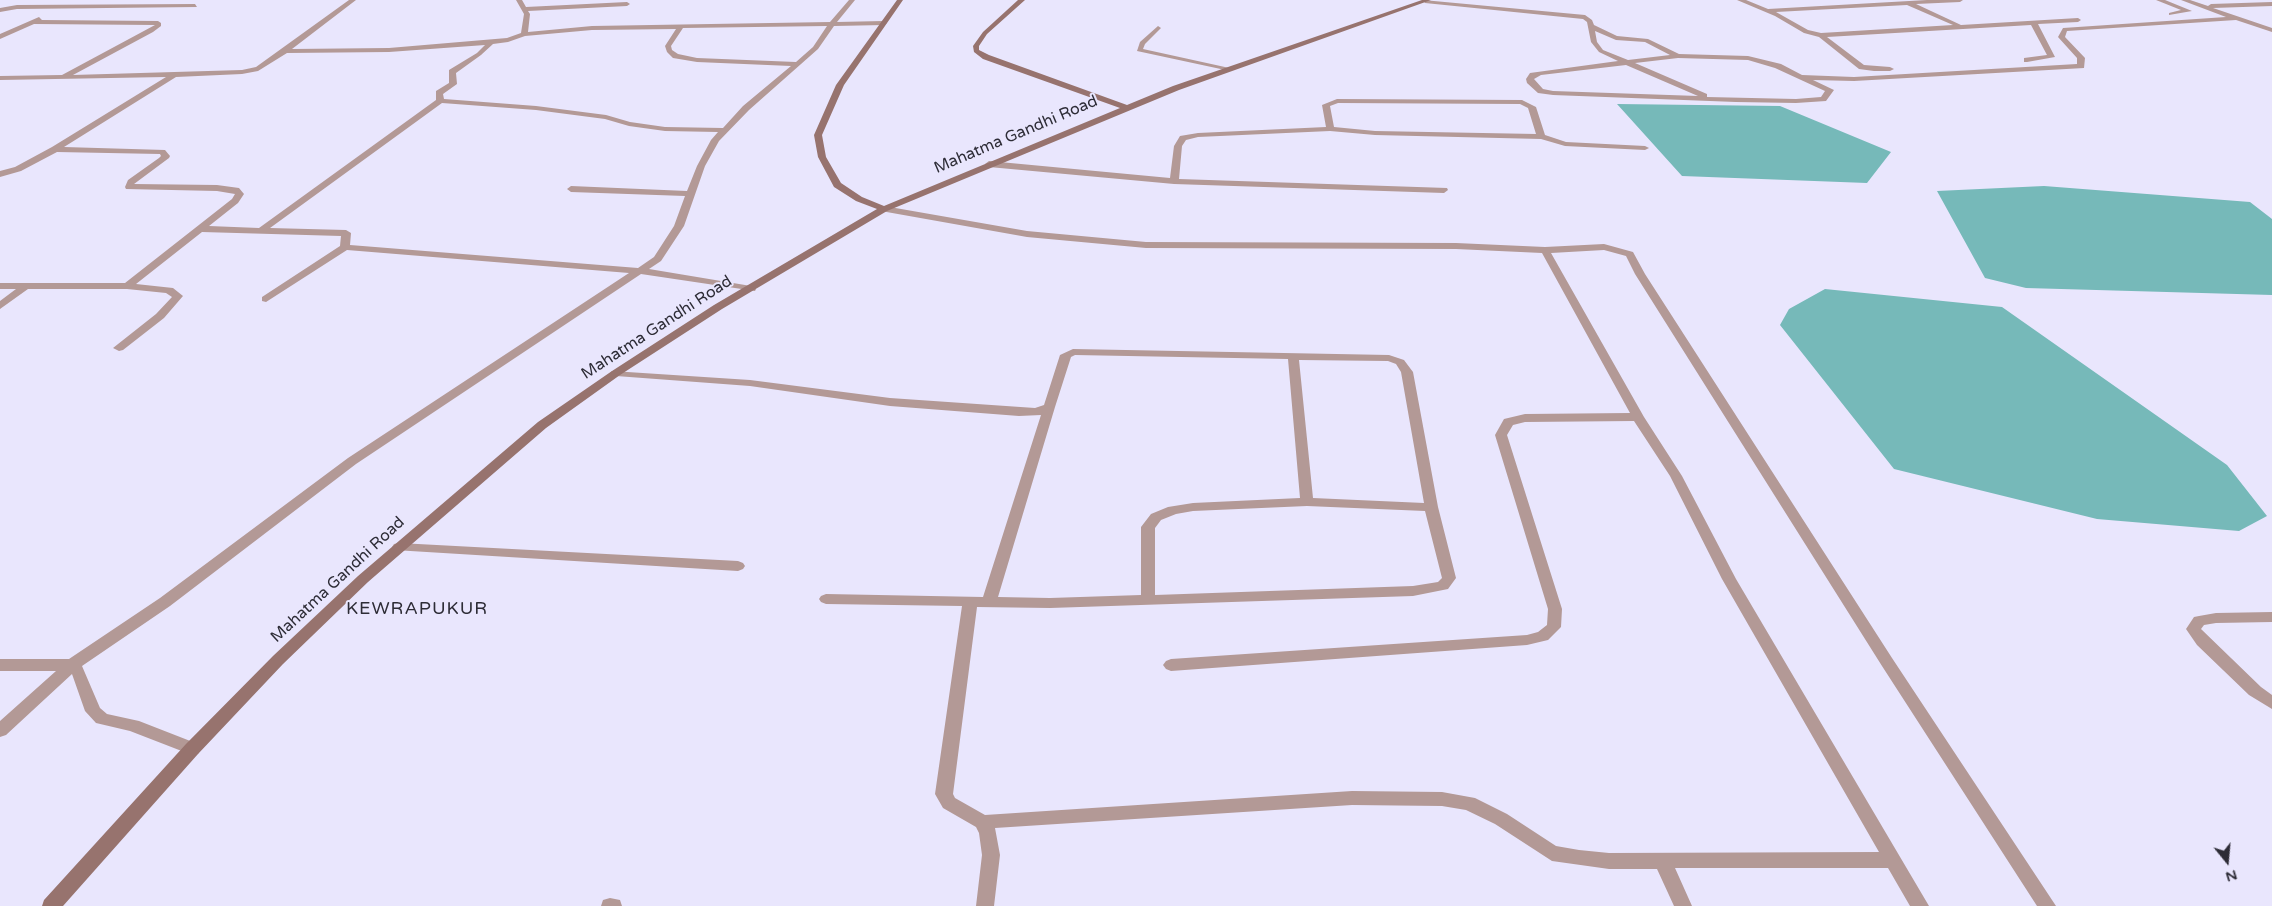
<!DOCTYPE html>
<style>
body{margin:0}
#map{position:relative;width:2272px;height:906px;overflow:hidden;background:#e9e6fd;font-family:"Varela Round",sans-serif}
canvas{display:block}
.north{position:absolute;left:2202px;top:836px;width:50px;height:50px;-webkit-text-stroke:4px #e9e6fd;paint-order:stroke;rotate:163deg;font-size:14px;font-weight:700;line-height:20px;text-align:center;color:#2d2c36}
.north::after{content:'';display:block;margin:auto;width:18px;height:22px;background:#2d2c36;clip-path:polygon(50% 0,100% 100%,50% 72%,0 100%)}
</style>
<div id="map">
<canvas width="2272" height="906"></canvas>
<div class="north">N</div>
</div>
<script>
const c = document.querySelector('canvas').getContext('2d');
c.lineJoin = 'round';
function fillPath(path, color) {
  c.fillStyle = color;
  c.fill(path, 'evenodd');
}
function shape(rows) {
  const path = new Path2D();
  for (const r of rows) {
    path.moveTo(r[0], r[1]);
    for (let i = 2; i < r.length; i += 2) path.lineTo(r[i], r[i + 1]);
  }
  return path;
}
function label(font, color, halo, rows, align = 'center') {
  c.font = font + ' "Varela Round",sans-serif';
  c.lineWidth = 4;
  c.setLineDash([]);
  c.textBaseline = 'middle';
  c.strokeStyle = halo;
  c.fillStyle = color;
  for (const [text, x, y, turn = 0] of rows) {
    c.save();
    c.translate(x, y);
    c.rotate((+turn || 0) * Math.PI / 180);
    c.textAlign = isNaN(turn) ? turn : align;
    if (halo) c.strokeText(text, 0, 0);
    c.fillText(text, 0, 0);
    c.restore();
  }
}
fillPath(shape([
 [1617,104,1780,106,1891,152,1867,183,1682,176],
 [2044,186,2250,202,2272,219,2272,295,2026,288,1985,278,1937,191],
 [1825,289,2002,307,2227,465,2267,516,2239,531,2097,519,1894,469,1780,325,1789,309]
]), '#76b9b9');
fillPath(shape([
 [349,0,356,0,292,49,389,48,507,38,521,33,524,14,516,0,522,0,526,7,627,2,630,4,627,6,528,11,530,14,528,32,592,26,830,22,849,0,855,0,837,22,884,21,887,23,884,25,834,26,818,49,749,110,719,141,705,166,684,226,661,261,649,269,751,286,756,289,755,291,641,274,356,464,170,606,82,666,100,708,107,714,139,721,198,744,200,749,198,754,192,755,130,731,96,723,85,711,72,674,6,735,0,737,0,721,56,671,0,671,0,659,69,659,160,598,348,458,629,273,347,250,266,302,262,301,262,297,340,246,341,236,202,232,136,284,173,288,183,296,164,318,123,350,119,351,113,348,156,314,172,297,166,293,127,289,28,289,0,309,0,301,16,289,0,289,0,283,125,283,232,199,235,194,217,191,126,189,125,187,128,180,159,158,161,156,160,154,57,152,21,171,0,177,0,171,15,167,52,147,166,77,0,80,0,76,62,75,155,25,34,24,0,39,0,34,39,17,42,20,158,21,161,23,161,26,153,32,73,75,242,70,256,67,349,0],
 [827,26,813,47,796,62,697,58,678,54,672,50,671,46,683,28,827,26],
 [676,29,665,46,667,52,673,58,697,62,791,66,743,106,723,128,665,127,630,122,606,115,536,106,444,99,443,94,457,84,456,73,481,55,493,44,508,42,525,36,592,30,676,29],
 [485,45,477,53,449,70,449,83,436,91,436,100,259,228,209,226,238,203,244,194,239,188,217,185,134,184,169,158,170,156,165,150,64,147,176,77,242,74,258,71,287,53,389,52,485,45],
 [442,103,536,110,605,119,629,126,665,131,718,132,711,140,697,166,687,191,571,186,567,189,571,192,685,196,674,226,654,257,638,268,350,245,351,233,346,230,270,228,442,103],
 [1423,0,1585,15,1592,20,1594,25,1617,36,1648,39,1679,54,1748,56,1781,64,1802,75,1854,77,2077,64,2077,58,2058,37,2063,28,2226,17,2181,0,2190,0,2208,6,2211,4,2272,2,2272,6,2213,8,2272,28,2272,32,2236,20,2067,31,2065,37,2085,58,2084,68,1854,81,1813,80,1834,90,1826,101,1796,103,1736,102,1553,95,1538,93,1527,83,1526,79,1530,73,1618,61,1599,52,1591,42,1587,22,1583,19,1425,3,1423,0],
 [1595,31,1616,40,1645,42,1670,55,1628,60,1603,50,1597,42,1595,31],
 [1678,58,1748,60,1775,68,1825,91,1821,97,1796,99,1707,97,1707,94,1635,63,1678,58],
 [1626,65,1698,96,1553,91,1543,89,1534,79,1541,75,1626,65],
 [1737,0,1746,0,1768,9,1927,0,1963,0,1960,2,1916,4,1961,25,2078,18,2081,20,2078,22,2038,24,2055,57,2027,62,2024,62,2024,58,2047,55,2031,25,1827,37,1864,65,1890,67,1894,69,1890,71,1874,71,1859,69,1819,37,1804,33,1775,16,1737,0],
 [1907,5,1953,25,1821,33,1808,30,1776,12,1907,5],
 [2156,0,2165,0,2192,11,2169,15,2169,13,2181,10,2156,0],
 [195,4,197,7,17,9,0,12,0,8,17,5,195,4],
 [1158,26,1161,28,1145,44,1143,49,1234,69,1230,71,1137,51,1140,42,1158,26],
 [1337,99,1522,100,1536,107,1545,135,1566,142,1645,146,1649,148,1645,150,1565,146,1541,139,1375,135,1330,131,1198,137,1186,140,1182,146,1179,179,1447,188,1448,190,1444,193,1174,184,989,167,985,164,989,161,1170,178,1174,146,1180,136,1198,133,1326,127,1322,105,1337,99],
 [1338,103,1520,104,1528,108,1536,134,1375,131,1334,127,1330,106,1338,103],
 [884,206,1027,231,1146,242,1456,243,1545,247,1604,244,1633,252,1645,274,1892,658,2056,906,2037,906,1882,666,1635,274,1626,256,1604,250,1551,253,1644,417,1682,476,1736,579,1929,906,1910,906,1888,868,1675,868,1692,906,1674,906,1657,869,1609,869,1552,861,1495,824,1466,810,1442,806,1352,805,995,828,1000,855,994,906,976,906,982,855,979,833,976,827,943,808,935,794,962,606,826,604,821,602,819,599,821,596,826,594,983,597,1041,415,1019,416,890,406,750,386,616,376,610,373,612,371,750,380,890,398,1035,408,1044,405,1060,355,1073,349,1389,355,1404,360,1413,372,1438,507,1456,578,1448,589,1413,596,1050,608,977,607,953,794,955,798,985,815,1352,791,1442,792,1475,798,1507,814,1556,846,1579,850,1609,853,1879,852,1722,579,1670,476,1634,421,1525,422,1513,425,1507,435,1562,609,1561,627,1548,640,1527,645,1171,671,1166,669,1163,665,1166,661,1171,659,1527,635,1538,632,1547,625,1548,609,1495,435,1504,419,1525,414,1630,413,1542,253,1456,249,1146,248,1027,237,881,211,879,209,884,206],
 [1075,355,1288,359,1300,498,1193,503,1168,507,1151,514,1141,527,1141,595,1050,598,998,597,1055,407,1071,357,1075,355],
 [1299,360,1388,361,1396,364,1401,372,1424,503,1313,498,1299,360],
 [1307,506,1425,511,1442,578,1438,582,1413,586,1155,595,1155,528,1161,520,1176,514,1193,511,1307,506],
 [399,543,738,561,743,563,745,566,743,569,738,571,394,550,392,547,394,544,399,543],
 [2272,612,2272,622,2216,623,2204,625,2201,629,2261,687,2272,695,2272,709,2249,695,2197,645,2186,629,2194,617,2199,616,2216,613,2272,612],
 [610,898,620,900,622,906,601,906,603,900,610,898]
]), '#b39996');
fillPath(shape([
 [897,0,903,0,844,85,822,135,826,157,841,183,862,197,884,206,1120,108,983,59,974,52,973,46,983,32,1018,0,1025,0,987,34,979,46,979,50,989,55,1127,105,1173,86,1422,0,1431,0,1179,90,887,211,722,309,620,375,546,428,368,582,283,664,198,754,63,906,42,906,44,900,186,744,273,656,358,576,538,422,612,371,714,305,877,209,856,201,834,187,818,157,814,135,836,85,897,0]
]), '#97736e');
label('16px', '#2d2c36', '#e9e6fd', [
 ["Mahatma Gandhi Road",1016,135,-23],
 ["Mahatma Gandhi Road",657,328,-33],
 ["Mahatma Gandhi Road",338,580,-43]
]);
c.letterSpacing = '1px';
label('18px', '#2d2c36', '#e9e6fd', [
 ["KEWRAPUKUR",417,609]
]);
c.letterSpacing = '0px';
</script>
